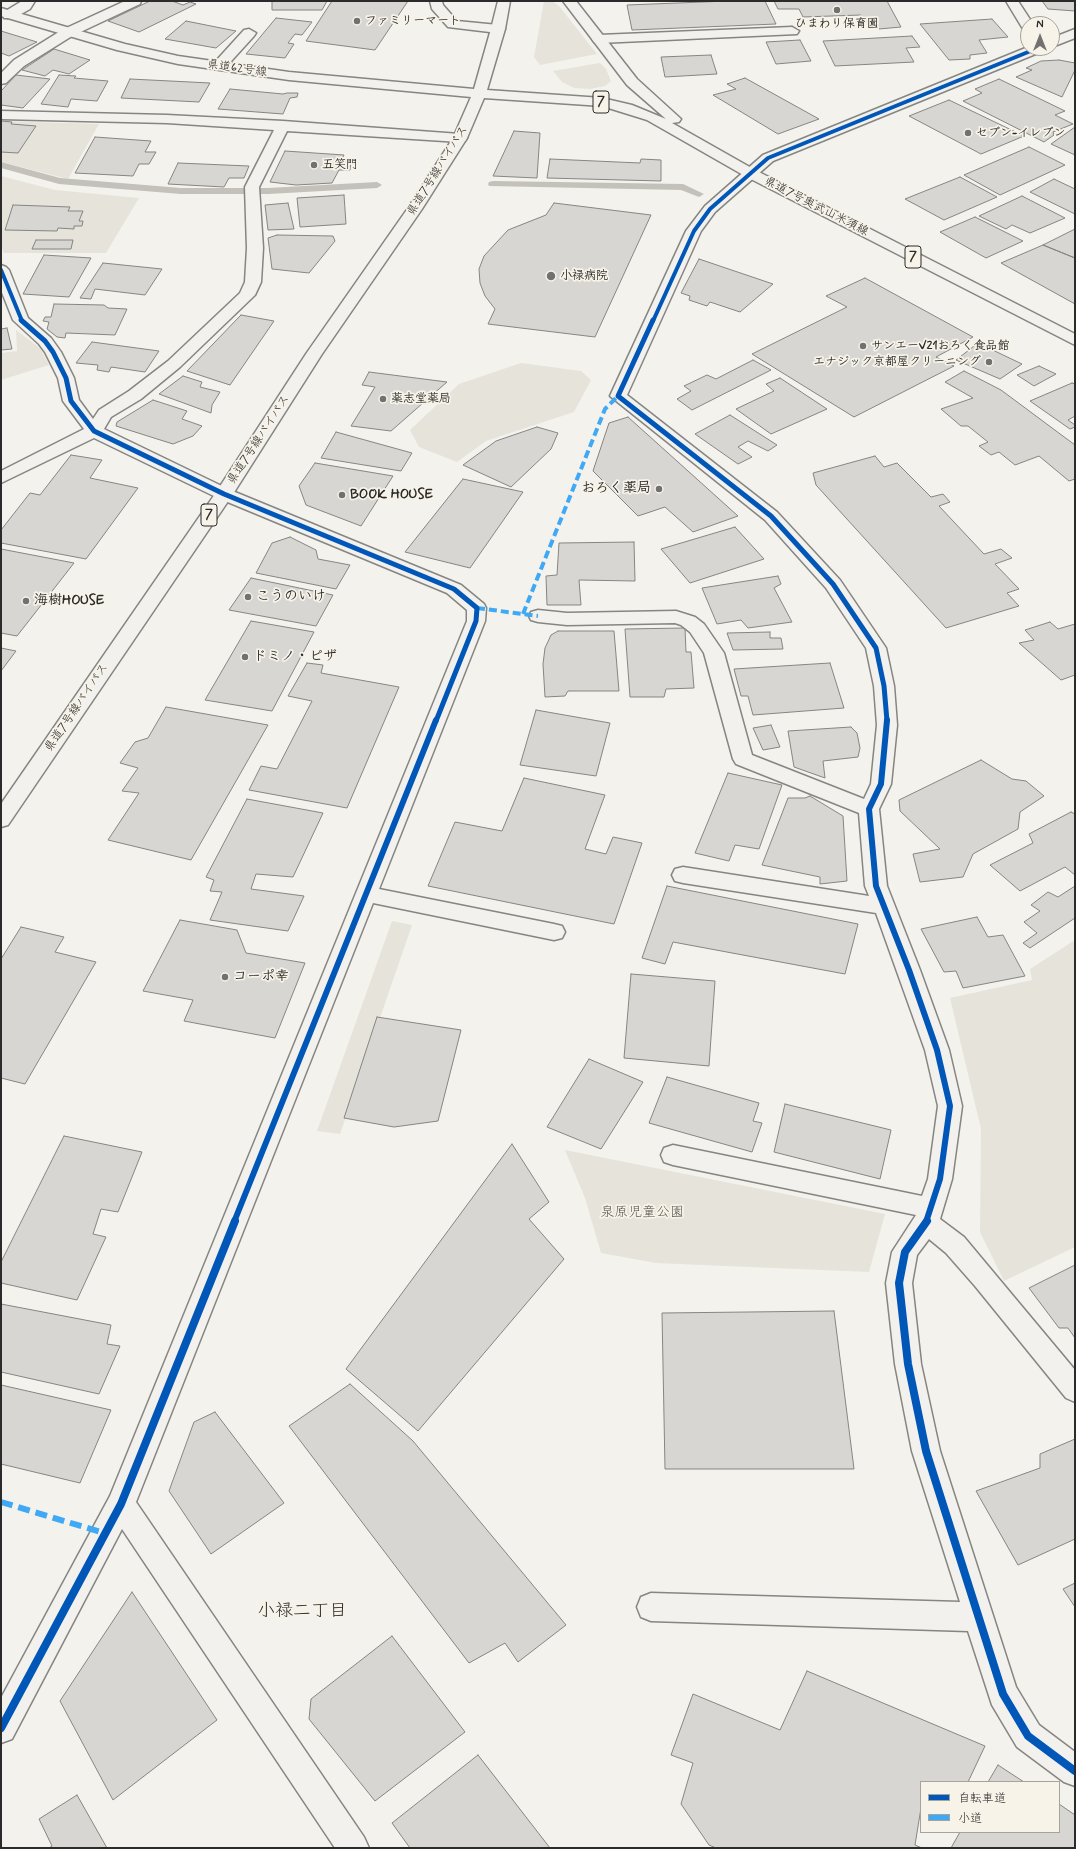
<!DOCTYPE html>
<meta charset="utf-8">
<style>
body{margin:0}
#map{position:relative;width:1076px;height:1849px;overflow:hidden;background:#f4f2ec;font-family:Mynerve,"Klee One",sans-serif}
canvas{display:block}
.frame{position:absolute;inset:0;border:2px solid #2b2b2b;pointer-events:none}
.legend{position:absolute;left:920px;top:1781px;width:140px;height:52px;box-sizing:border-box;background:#f7f3e8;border:1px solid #a5a39c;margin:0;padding:5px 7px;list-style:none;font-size:12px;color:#2b2b2b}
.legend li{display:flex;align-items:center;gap:8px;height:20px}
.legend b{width:20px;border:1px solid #a5a39c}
.north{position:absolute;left:1020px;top:16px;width:40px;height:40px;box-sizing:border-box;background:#f7f3e8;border:1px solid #a5a39c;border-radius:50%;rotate:0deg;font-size:11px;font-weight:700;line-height:16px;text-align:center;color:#2b2b2b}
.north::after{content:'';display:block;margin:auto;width:14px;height:18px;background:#71716f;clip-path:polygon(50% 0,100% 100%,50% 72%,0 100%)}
</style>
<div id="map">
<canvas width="1076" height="1849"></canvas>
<div class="frame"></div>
<ul class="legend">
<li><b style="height:5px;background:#0057b8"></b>自転車道</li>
<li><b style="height:5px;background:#3fa9f5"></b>小道</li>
</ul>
<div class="north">N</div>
</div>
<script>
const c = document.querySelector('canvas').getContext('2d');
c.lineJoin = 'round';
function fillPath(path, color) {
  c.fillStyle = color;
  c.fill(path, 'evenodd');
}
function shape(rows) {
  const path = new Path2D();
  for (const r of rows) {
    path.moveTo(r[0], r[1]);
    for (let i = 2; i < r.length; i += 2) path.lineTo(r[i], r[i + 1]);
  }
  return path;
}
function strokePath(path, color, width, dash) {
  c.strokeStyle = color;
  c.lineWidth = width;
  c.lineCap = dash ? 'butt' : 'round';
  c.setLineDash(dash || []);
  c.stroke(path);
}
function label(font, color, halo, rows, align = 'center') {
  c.font = font + ' Mynerve,"Klee One",sans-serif';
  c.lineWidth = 3.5;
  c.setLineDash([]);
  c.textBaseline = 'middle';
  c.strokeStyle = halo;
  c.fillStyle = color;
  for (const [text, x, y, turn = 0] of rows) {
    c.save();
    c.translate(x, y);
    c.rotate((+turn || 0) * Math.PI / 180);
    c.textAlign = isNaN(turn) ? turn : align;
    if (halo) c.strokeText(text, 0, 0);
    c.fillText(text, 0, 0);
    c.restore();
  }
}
fillPath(shape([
 [544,1,552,1,559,6,597,54,540,65,534,57],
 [600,63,606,69,611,81,605,86,590,89,574,88,562,82,553,71],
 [1,121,99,124,68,179,1,162],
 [1,176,55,190,139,198,106,253,4,253,1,246],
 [16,330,40,348,49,365,1,380,1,353,17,351],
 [521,363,581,371,591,380,574,412,486,441,457,462,419,447,410,430,459,384],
 [392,921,412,925,340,1134,317,1131],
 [1075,940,1075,1247,1004,1281,980,1232,981,1129,950,998,1032,980,1030,969],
 [565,1150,885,1214,869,1272,656,1263,601,1253,585,1198]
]), '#e6e3da');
fillPath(shape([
 [1,162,60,178,181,188,268,188,377,182,382,185,377,188,268,194,181,194,59,184,1,168,1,162],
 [493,181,683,184,704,194,699,197,681,190,489,186,488,184,489,182,493,181]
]), '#c4c1ba');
const building = shape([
 [150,1,172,1,183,5,190,2,196,4,139,32,108,21,150,1],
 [272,1,327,1,322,10,272,10,272,1],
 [332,1,408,1,375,50,306,41,332,1],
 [728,1,765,1,776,24,632,30,627,5,728,1],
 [774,1,887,1,901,27,879,29,878,25,863,21,861,15,803,17,799,9,778,9,774,1],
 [1042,1,1075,1,1075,11,1048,9,1042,1],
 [276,18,312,22,302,35,295,34,288,43,294,44,285,58,246,54,276,18],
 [992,19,1008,37,979,40,987,53,970,55,970,59,949,60,920,24,992,19],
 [186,21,236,31,216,48,165,39,186,21],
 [1,31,37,42,9,56,1,53,1,31],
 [912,36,920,47,906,48,914,62,835,66,823,41,912,36],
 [800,40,811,61,776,64,766,42,800,40],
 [54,49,90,60,69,74,53,70,45,76,22,70,54,49],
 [711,55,717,74,665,77,661,57,711,55],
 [1059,60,1075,63,1075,70,1062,97,1016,77,1032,70,1026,68,1041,61,1059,60],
 [16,75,50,79,23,108,1,105,1,91,16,75],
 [59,75,76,76,74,78,108,81,97,101,71,99,68,107,41,104,59,75],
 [745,78,819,119,778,134,713,95,736,89,727,84,745,78],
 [130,79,210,83,199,102,121,98,130,79],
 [999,79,1065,111,1055,115,1073,124,1053,132,1054,135,1044,142,963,101,982,93,975,89,999,79],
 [230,89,283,94,287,93,298,93,297,97,290,98,283,114,218,109,230,89],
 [949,100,1024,136,981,154,909,116,949,100],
 [1,121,12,122,11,124,36,126,18,153,1,152,1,121],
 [1075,127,1075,155,1051,144,1075,127],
 [514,131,540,133,537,178,493,176,514,131],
 [95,137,151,141,145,152,156,152,149,164,139,164,133,176,75,173,95,137],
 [1029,147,1065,165,1000,195,964,175,1029,147],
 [285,151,344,155,341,161,351,161,350,170,339,170,332,183,296,185,270,182,285,151],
 [550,159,640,163,641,159,661,160,661,181,547,178,550,159],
 [178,163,249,166,244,178,229,178,224,187,168,184,178,163],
 [960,177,997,197,944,220,905,199,960,177],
 [1054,179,1075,189,1075,214,1030,192,1054,179],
 [344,195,346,224,300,227,297,198,344,195],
 [1022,196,1065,218,1030,233,1012,225,1006,229,979,216,1022,196],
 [288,203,294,229,268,230,265,205,288,203],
 [554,203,651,215,595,337,488,324,495,309,485,296,480,283,479,269,484,256,508,230,546,215,554,203],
 [13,205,70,207,68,211,83,211,79,221,83,221,82,226,74,226,74,229,58,228,57,231,5,230,13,205],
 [975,217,1023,241,986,258,940,232,975,217],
 [1075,229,1075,258,1043,245,1075,229],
 [277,235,333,236,335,241,309,273,272,269,268,238,277,235],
 [36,240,73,240,71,249,32,249,36,240],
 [1043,245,1075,258,1075,304,1001,263,1043,245],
 [44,255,91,258,69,297,23,294,44,255],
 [699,259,773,284,740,312,710,302,707,306,689,300,690,296,681,293,699,259],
 [103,263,162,269,145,295,95,289,91,299,80,298,103,263],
 [865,278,973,337,936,357,954,366,854,417,752,354,847,307,826,296,865,278],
 [54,304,104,305,108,308,127,309,115,335,66,333,65,338,57,337,47,329,49,322,43,321,45,317,51,317,54,304],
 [241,315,274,321,230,385,187,371,241,315],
 [7,328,12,349,1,350,1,329,7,328],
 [92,342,159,351,145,372,111,367,109,372,97,370,98,365,76,363,92,342],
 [978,343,1022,364,1000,379,956,360,978,343],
 [753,360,771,370,692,410,677,399,691,391,684,386,707,375,716,379,753,360],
 [1039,366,1056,374,1034,386,1017,375,1039,366],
 [964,371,1001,390,1075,445,1075,479,1069,481,1039,456,1015,465,999,452,991,455,979,446,988,442,968,426,961,426,941,409,973,398,945,382,964,371],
 [369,372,447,382,391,431,351,426,375,387,362,385,369,372],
 [183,376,202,382,200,387,220,392,212,405,211,413,159,394,183,376],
 [780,378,827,409,771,434,736,409,774,391,766,384,780,378],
 [1072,383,1075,384,1075,416,1068,420,1075,425,1075,427,1070,429,1030,401,1072,383],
 [153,400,187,411,182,419,202,426,193,436,173,444,116,426,117,422,153,400],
 [730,415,777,445,768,451,748,441,738,447,752,457,738,464,695,434,730,415],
 [628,417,738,516,693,532,665,507,638,516,593,471,609,423,628,417],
 [537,427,558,433,551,449,511,487,463,465,496,441,537,427],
 [336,432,412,453,401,471,321,458,336,432],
 [71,455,102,460,90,478,138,488,86,559,1,543,1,530,30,493,40,495,71,455],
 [875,456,884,467,897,463,931,497,943,494,950,502,939,506,984,554,1001,549,1012,558,995,564,1019,589,1007,593,1019,606,946,628,816,485,813,473,875,456],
 [315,463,393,476,361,526,306,505,299,486,315,463],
 [463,479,523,492,470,568,405,552,463,479],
 [735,527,764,559,690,583,661,549,735,527],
 [290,537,316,550,318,559,350,565,336,589,256,573,272,543,290,537],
 [634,542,635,581,579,580,581,605,547,605,546,576,557,575,559,543,634,542],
 [1,549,74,563,17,636,1,633,1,549],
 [778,576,781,584,774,588,792,622,748,628,741,620,717,624,702,588,778,576],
 [251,578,333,595,316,626,229,610,251,578],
 [251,621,314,632,272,711,205,700,251,621],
 [1050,622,1058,629,1075,624,1075,675,1061,680,1019,643,1034,640,1025,630,1050,622],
 [685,628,686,652,691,652,694,688,666,689,664,697,630,697,625,629,685,628],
 [558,631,614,631,619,691,568,691,565,696,545,697,543,664,545,648,551,635,558,631],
 [770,632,770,638,781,638,783,649,733,650,727,633,770,632],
 [1,648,16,651,1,671,1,648],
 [307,663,323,665,321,673,399,687,347,808,249,790,261,766,277,769,312,701,288,696,307,663],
 [830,663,844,708,753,715,748,696,741,696,734,669,830,663],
 [166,707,268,725,191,860,108,840,139,793,122,791,138,768,120,763,135,742,148,738,166,707],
 [536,710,610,723,596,776,520,765,536,710],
 [771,725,780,747,763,750,753,728,771,725],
 [851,727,857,733,860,748,858,757,823,761,825,778,794,767,788,731,851,727],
 [981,760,1012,779,1026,781,1044,796,1020,812,1018,829,973,854,963,877,920,882,913,854,940,849,900,811,899,800,981,760],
 [728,773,782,785,759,849,735,845,729,861,695,853,728,773],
 [524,778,605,795,585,849,606,854,613,837,642,843,614,924,428,886,455,822,502,831,524,778],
 [810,796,843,816,847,881,820,884,820,877,762,865,788,798,805,798,810,796],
 [247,799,323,813,293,877,256,874,251,889,304,896,288,931,210,920,222,892,210,891,214,880,206,877,247,799],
 [1071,812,1075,814,1075,875,1065,867,1020,891,990,865,1033,843,1029,834,1071,812],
 [667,886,858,924,845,974,673,942,665,964,642,958,667,886],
 [1075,886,1075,918,1030,948,1023,943,1037,933,1024,922,1040,911,1031,905,1048,892,1058,897,1075,886],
 [977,917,988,937,1003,935,1025,976,963,988,956,971,944,972,921,929,977,917],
 [180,920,237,930,246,953,305,963,275,1038,184,1021,193,1000,143,991,180,920],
 [21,927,64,937,55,952,96,962,25,1084,1,1078,1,959,21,927],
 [631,974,715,981,709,1066,624,1058,631,974],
 [377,1017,461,1030,438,1121,394,1127,344,1118,377,1017],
 [589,1059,643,1082,601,1149,547,1127,589,1059],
 [667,1077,759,1103,753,1121,762,1123,752,1152,649,1123,667,1077],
 [785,1104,891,1130,880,1179,774,1152,785,1104],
 [64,1136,142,1152,118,1212,101,1209,93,1234,106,1237,77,1300,1,1283,1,1262,64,1136],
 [512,1144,549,1202,529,1219,564,1259,418,1431,346,1369,512,1144],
 [1075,1265,1075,1338,1068,1328,1059,1328,1029,1288,1075,1265],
 [1,1304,111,1325,107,1344,120,1346,99,1394,1,1372,1,1304],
 [834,1311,854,1469,665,1469,662,1313,834,1311],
 [350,1384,413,1441,566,1625,518,1662,505,1643,469,1663,289,1426,350,1384],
 [1,1385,111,1410,80,1483,1,1464,1,1385],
 [215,1412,284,1503,211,1554,169,1491,194,1422,215,1412],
 [1075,1439,1075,1539,1018,1565,976,1491,1040,1468,1040,1454,1075,1439],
 [1075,1583,1075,1607,1063,1589,1075,1583],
 [132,1592,217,1720,113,1800,60,1701,132,1592],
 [392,1636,465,1732,375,1801,309,1719,311,1699,392,1636],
 [807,1671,985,1746,968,1782,921,1782,921,1808,915,1845,922,1848,716,1848,709,1845,681,1804,693,1763,671,1755,693,1694,780,1730,807,1671],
 [478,1755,550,1848,410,1848,392,1823,478,1755],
 [998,1765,1024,1782,988,1782,998,1765],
 [77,1795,107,1848,49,1848,52,1846,39,1819,77,1795],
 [1059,1804,1075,1815,1075,1848,951,1848,960,1832,1059,1832,1059,1804]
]);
fillPath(building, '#d7d6d2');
strokePath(building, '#858582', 1);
const minor = shape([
 [22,1,35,1,30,9,14,18,4,18,3,15,4,12,22,1],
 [125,1,141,1,140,4,72,36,24,66,6,83,1,84,1,73,14,60,62,30,125,1],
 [430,1,442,1,443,5,457,21,498,25,505,29,498,33,448,27,432,9,430,1],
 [1006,1,1018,1,1033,24,1028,24,1028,30,1023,29,1006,1],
 [792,27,799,31,797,34,599,43,594,42,592,39,594,36,599,35,792,27],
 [249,29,256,33,254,36,224,69,214,69,212,66,214,63,244,30,249,29],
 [1075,29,1075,38,1052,47,1052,38,1075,29],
 [1028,47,1045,48,1043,51,773,161,715,212,701,231,627,395,777,512,840,580,886,648,894,686,897,725,891,784,879,809,887,886,920,970,949,1050,962,1106,952,1179,940,1219,964,1237,1075,1370,1075,1402,1066,1398,975,1286,946,1253,929,1239,917,1255,912,1283,921,1364,940,1451,1016,1687,1039,1725,1075,1752,1075,1786,1064,1782,1017,1747,992,1705,968,1631,651,1621,641,1617,637,1607,641,1597,651,1593,960,1602,912,1451,895,1364,886,1283,892,1252,916,1215,673,1165,664,1162,661,1155,664,1148,673,1145,922,1196,928,1179,938,1106,925,1050,876,913,683,883,675,881,672,875,675,869,683,867,869,896,865,886,859,813,736,764,733,759,704,653,690,632,681,625,675,623,567,625,538,622,531,620,529,616,531,612,538,610,567,613,676,611,695,617,704,624,724,653,752,755,864,799,871,784,877,725,874,686,866,648,826,588,765,520,610,396,686,231,705,206,763,155,1028,47],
 [1,111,167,115,283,121,460,134,465,135,467,138,465,141,460,142,287,131,259,187,263,248,261,282,255,295,180,367,141,399,111,417,104,429,230,490,461,585,484,604,486,608,485,621,379,889,554,924,562,926,565,932,562,938,554,940,373,903,136,1502,364,1837,369,1848,335,1848,122,1529,12,1739,1,1743,1,1698,110,1496,467,621,467,610,447,593,218,498,94,438,1,483,1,471,84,429,63,401,58,378,45,352,39,344,13,320,1,290,1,265,6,267,9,270,28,318,51,338,61,352,74,378,79,400,93,419,99,410,129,391,168,361,240,293,245,282,247,248,245,187,274,130,167,123,1,119,1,111]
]);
const major = shape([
 [498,1,510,1,505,29,487,90,602,98,632,105,666,119,627,85,563,1,576,1,637,79,681,119,679,122,672,123,755,170,1075,334,1075,345,745,176,647,120,602,106,484,98,467,138,422,209,322,354,233,494,8,825,1,827,1,804,215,494,306,354,408,208,453,138,471,97,289,80,178,64,117,50,1,16,1,8,125,44,178,56,289,72,474,89,491,29,498,1]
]);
strokePath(minor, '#858582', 3);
strokePath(major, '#858582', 3);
fillPath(minor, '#f2f1ed');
fillPath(major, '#f2f1ed');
strokePath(shape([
 [477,608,538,616],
 [523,614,605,409,618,396]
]), '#3fa9f5', 4, [8, 4]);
strokePath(shape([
 [1,1502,104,1533]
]), '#3fa9f5', 6, [12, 6]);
strokePath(shape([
 [1,270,22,321],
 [653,321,694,231,710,209,768,158,1038,48]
]), '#0057b8', 4);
strokePath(shape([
 [21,320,45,341,53,352,66,378,71,401,94,431,224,494,454,589,477,608,476,621,436,721],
 [653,320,618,396,771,516,833,584,876,648,884,686,887,721]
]), '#0057b8', 5);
strokePath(shape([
 [887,720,881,784,869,809,876,886,909,970,937,1050,950,1106,940,1179,926,1222],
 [234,1222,436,720]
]), '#0057b8', 6);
strokePath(shape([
 [927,1221,905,1252,899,1283,908,1364,926,1451,1003,1694,1028,1736,1075,1771],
 [1,1728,121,1504,235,1221]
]), '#0057b8', 8);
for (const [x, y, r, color] of [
 [837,10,4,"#71716f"],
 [357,21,4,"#71716f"],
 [968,133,4,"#71716f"],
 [314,165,4,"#71716f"],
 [551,276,5,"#71716f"],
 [863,346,4,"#71716f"],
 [989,362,4,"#71716f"],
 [383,399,4,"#71716f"],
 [659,489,4,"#71716f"],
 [342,495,4,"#71716f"],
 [248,597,4,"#71716f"],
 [26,601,4,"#71716f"],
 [245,657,4,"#71716f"],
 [225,977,4,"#71716f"]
]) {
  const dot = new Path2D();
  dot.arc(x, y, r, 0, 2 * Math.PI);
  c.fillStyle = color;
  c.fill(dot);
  strokePath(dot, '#f7f3e8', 1.5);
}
label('bold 12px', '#2b2b2b', '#f7f3e8', [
 ["ファミリーマート",365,21],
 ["ひまわり保育園",837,24,"center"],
 ["セブン-イレブン",976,133],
 ["五笑門",322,165],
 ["小禄病院",560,276],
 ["サンエーV21おろく食品館",871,346],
 ["エナジック京都屋クリーニング",981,362,"right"],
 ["薬志堂薬局",391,399]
], 'left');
label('12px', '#2b2b2b', '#f7f3e8', [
 ["県道62号線",237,69,8],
 ["県道7号線バイパス",438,171,-58],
 ["県道7号奥武山米須線",816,207,27],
 ["県道7号線バイパス",259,440,-57],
 ["県道7号線バイパス",77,708,-56]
]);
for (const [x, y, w] of [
 [601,102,16],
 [913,257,16],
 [209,515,16]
]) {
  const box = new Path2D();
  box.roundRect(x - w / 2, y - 11, w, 22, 3);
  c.fillStyle = '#f7f3e8';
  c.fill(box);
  strokePath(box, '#2b2b2b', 1);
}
label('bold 13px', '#2b2b2b', null, [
 ["7",601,102],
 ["7",913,257],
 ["7",209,515]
]);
label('bold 14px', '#2b2b2b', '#f7f3e8', [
 ["おろく薬局",651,489,"right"],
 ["BOOK HOUSE",350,495],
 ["こうのいけ",256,597],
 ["海樹HOUSE",34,601],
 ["ドミノ・ピザ",253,657],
 ["コーポ幸",233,977]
], 'left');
label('14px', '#575653', '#f7f3e8', [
 ["泉原児童公園",642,1213]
]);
label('18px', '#2b2b2b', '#f7f3e8', [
 ["小禄二丁目",302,1612]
]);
</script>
